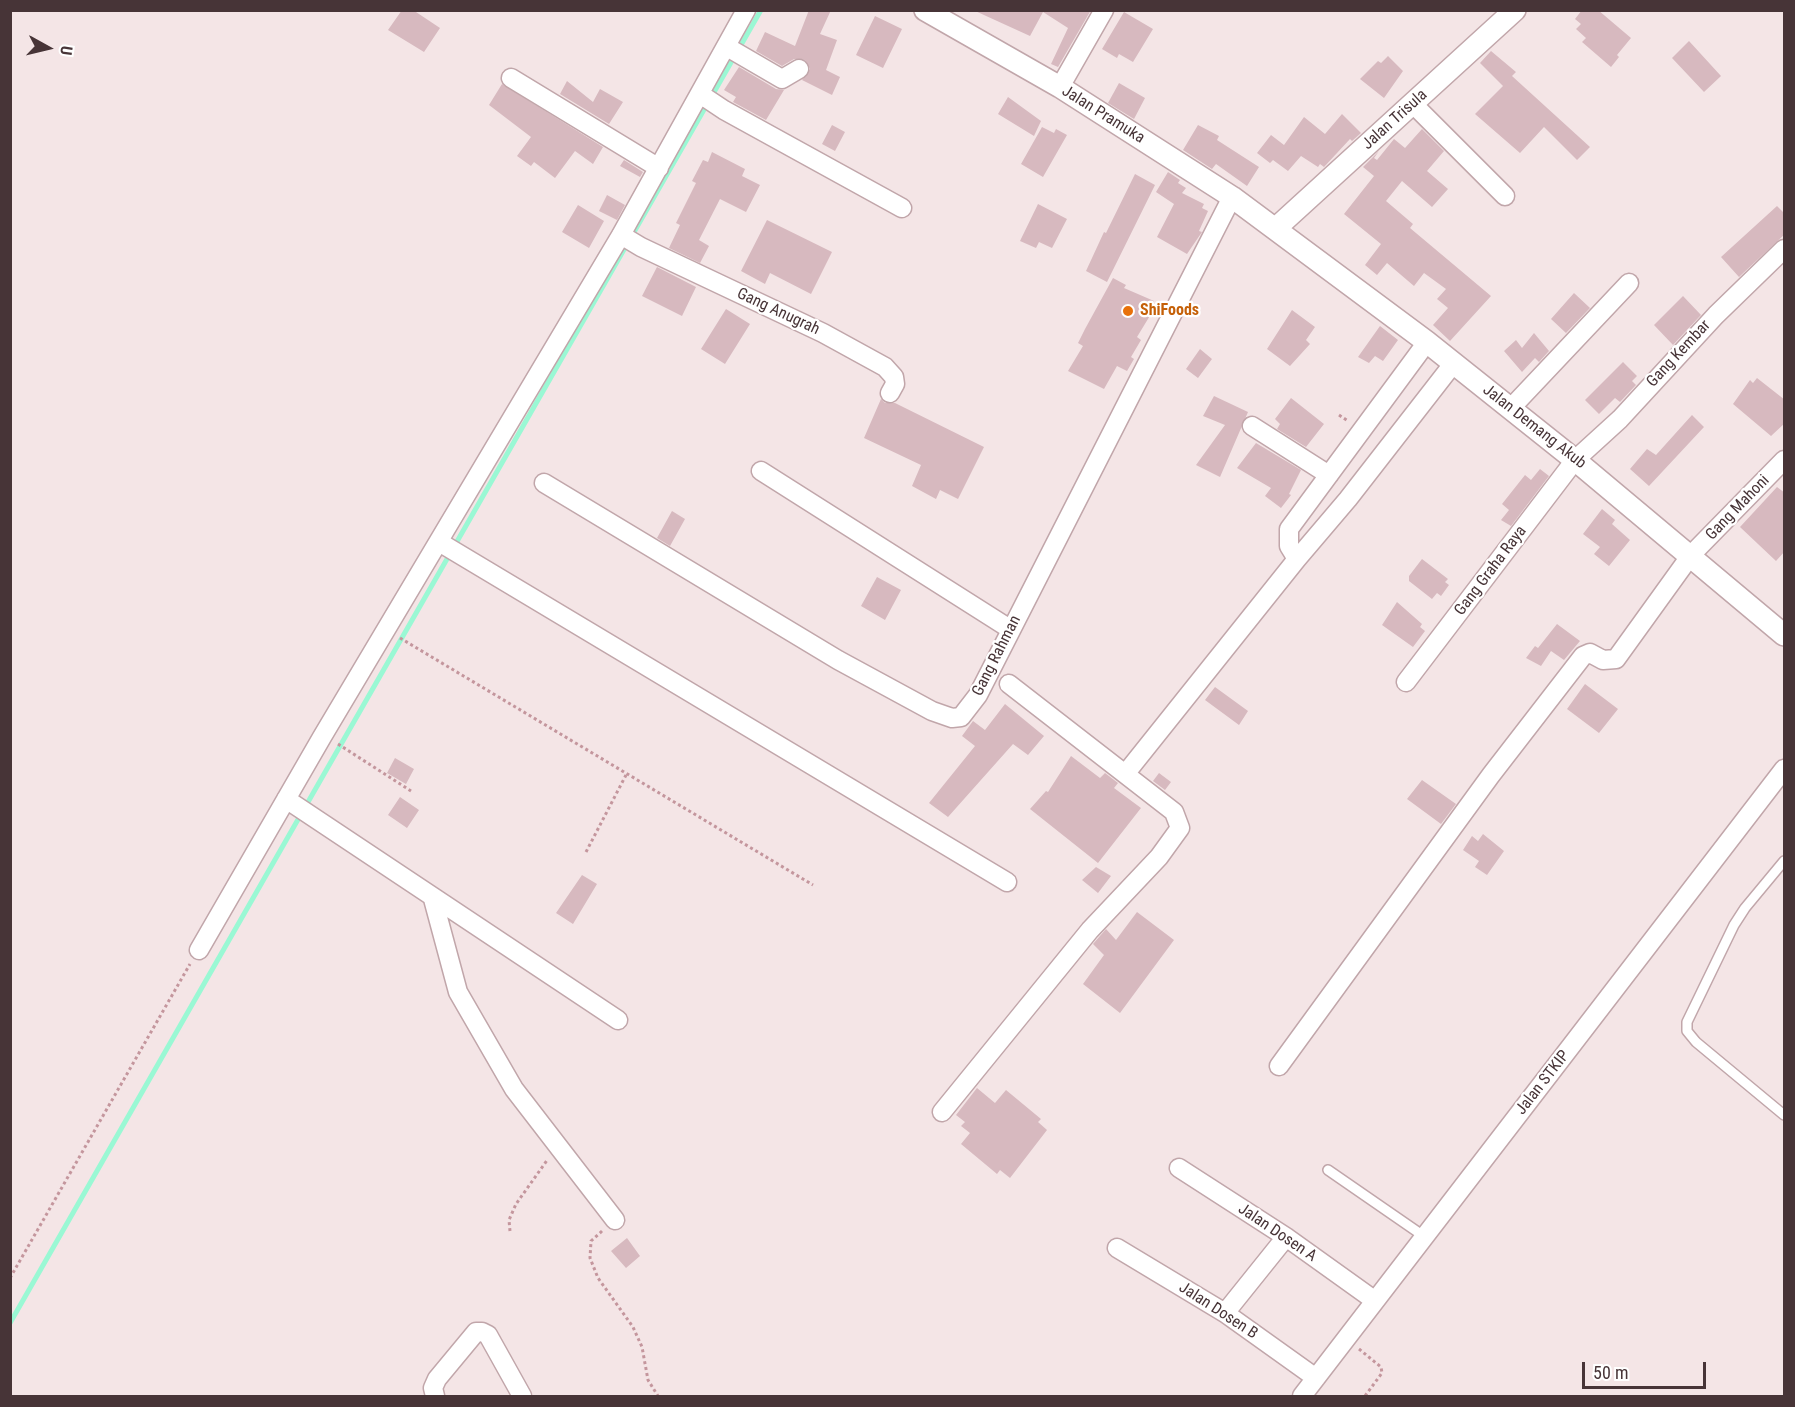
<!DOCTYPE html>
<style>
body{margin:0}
#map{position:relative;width:1795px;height:1407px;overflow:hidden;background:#f4e5e6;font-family:"Roboto Condensed",sans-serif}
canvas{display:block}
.frame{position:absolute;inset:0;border:12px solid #473437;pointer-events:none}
.north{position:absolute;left:18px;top:18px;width:60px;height:60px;-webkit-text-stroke:4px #fff;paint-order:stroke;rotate:98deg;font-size:16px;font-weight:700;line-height:24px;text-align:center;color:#473437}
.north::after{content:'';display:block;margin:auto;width:21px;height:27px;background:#473437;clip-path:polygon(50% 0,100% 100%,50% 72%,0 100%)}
.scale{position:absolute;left:1582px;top:1362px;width:124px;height:27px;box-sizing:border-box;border:3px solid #473437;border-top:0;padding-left:8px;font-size:18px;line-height:21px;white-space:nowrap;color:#473437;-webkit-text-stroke:4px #fff;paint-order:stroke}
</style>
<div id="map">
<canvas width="1795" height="1407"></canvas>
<div class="frame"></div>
<div class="north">U</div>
<div class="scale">50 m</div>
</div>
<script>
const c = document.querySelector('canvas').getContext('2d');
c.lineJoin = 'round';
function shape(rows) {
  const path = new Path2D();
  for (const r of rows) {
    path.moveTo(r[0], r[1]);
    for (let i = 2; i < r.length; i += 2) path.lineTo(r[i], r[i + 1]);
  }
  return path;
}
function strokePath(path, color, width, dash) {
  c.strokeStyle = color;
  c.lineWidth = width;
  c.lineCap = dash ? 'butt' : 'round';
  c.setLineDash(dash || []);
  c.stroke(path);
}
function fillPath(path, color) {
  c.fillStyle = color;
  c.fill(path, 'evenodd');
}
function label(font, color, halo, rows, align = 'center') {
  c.font = font + ' "Roboto Condensed",sans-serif';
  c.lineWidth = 4.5;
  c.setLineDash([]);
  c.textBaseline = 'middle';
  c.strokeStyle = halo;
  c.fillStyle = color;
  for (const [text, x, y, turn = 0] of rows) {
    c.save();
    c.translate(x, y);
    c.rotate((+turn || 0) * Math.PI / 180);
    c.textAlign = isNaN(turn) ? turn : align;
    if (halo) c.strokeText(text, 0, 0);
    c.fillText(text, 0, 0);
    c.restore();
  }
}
strokePath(shape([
 [10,1323,761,10]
]), '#9af8d4', 5);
fillPath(shape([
 [402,10,413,10,440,28,424,52,388,30],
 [809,10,831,10,820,34,837,40,826,70,840,77,832,95,802,80,810,69,805,60,794,59,782,66,756,51,765,32,795,46],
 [973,10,1091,10,1058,67,1051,64,1068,28,1043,12,1030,36],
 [1582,10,1598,10,1631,38,1617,55,1619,57,1611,67,1582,42,1586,38,1576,29,1581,24,1575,19],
 [1124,12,1153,29,1133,62,1119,54,1117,58,1102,49],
 [875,16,902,29,883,68,856,55],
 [1689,41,1721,76,1704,92,1672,58],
 [1491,51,1516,72,1512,76,1590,147,1577,160,1544,127,1520,153,1475,114,1503,86,1480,63],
 [1388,56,1403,71,1384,98,1360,79,1378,61,1381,63],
 [739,67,776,89,784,90,766,120,733,102,736,97,724,90],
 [567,81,593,102,600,89,623,102,609,124,560,94],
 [1119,83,1145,98,1134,119,1108,103],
 [502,84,603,147,593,164,575,151,555,178,534,162,531,166,517,156,531,137,489,105],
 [1008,97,1041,121,1034,136,998,114],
 [1342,114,1361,133,1352,141,1350,139,1324,167,1320,164,1318,167,1301,156,1288,171,1273,160,1270,163,1257,153,1271,135,1284,145,1304,117,1325,134],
 [832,125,845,132,835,151,822,144],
 [1198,125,1219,136,1217,140,1259,167,1247,186,1216,164,1212,169,1183,150],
 [1042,127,1054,133,1056,129,1067,135,1043,177,1021,164],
 [1422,129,1444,151,1427,171,1448,189,1432,207,1402,181,1386,201,1413,224,1410,228,1491,296,1450,341,1433,325,1448,308,1437,299,1446,289,1424,273,1414,286,1387,263,1377,275,1365,265,1381,244,1344,214,1374,176,1363,167,1379,151,1374,158,1377,160,1394,139,1405,148],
 [712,152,745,169,742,176,760,185,746,212,720,199,699,240,709,246,700,263,669,248,680,225,676,223,696,183,692,181,703,160,708,162],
 [624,160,643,172,640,177,620,166],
 [1168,172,1180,180,1178,183,1186,188,1182,193,1204,204,1202,208,1208,211,1199,231,1202,232,1187,254,1157,237,1174,204,1156,192],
 [1135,174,1155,185,1107,282,1086,271,1104,232,1106,233],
 [607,195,625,205,617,220,599,211],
 [1038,204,1067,219,1052,248,1039,242,1036,248,1020,241],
 [578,205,604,221,589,248,562,232],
 [1777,206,1785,214,1785,234,1739,277,1721,257],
 [767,220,832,252,811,294,770,273,765,284,741,271],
 [657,267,696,287,682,316,642,296],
 [1113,278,1126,285,1124,288,1154,301,1151,314,1137,337,1141,340,1131,357,1134,359,1127,371,1117,366,1104,389,1068,371,1083,346,1078,343,1085,329],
 [1574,293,1590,308,1566,333,1551,319],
 [1683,296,1701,315,1673,345,1654,325],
 [726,309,750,324,725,364,701,349],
 [1292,310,1315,327,1306,340,1310,344,1290,366,1267,349],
 [1380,326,1398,340,1383,361,1375,356,1369,363,1358,357],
 [1534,333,1549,351,1539,362,1535,358,1522,372,1504,351,1516,340,1522,348],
 [1200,349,1212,359,1198,378,1186,369],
 [1623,362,1637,376,1632,381,1636,385,1620,402,1615,398,1599,414,1585,400],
 [1757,378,1785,400,1785,423,1771,436,1733,404,1750,380,1753,383],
 [1214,396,1248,412,1220,477,1196,465,1225,425,1203,416],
 [1291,398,1324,424,1306,447,1277,429,1280,424,1275,419],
 [881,399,885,403,895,403,984,447,958,499,940,490,936,499,912,486,921,465,864,438],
 [1692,415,1704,427,1649,486,1630,469,1647,449,1656,455],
 [1256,443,1301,470,1289,494,1291,495,1281,508,1265,496,1271,488,1237,468],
 [1540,469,1549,476,1511,526,1501,520,1509,510,1502,504,1525,475,1531,480],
 [1777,487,1785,493,1785,551,1776,561,1740,527],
 [1602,509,1615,520,1612,524,1630,540,1609,566,1594,554,1600,547,1583,534],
 [672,511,685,519,670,546,657,538],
 [1422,559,1448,579,1445,582,1449,585,1441,596,1437,593,1432,599,1409,581,1409,576],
 [877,577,901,590,885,620,861,606],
 [1397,602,1422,624,1420,627,1425,631,1413,647,1382,625],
 [1557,624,1580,641,1564,660,1551,651,1541,666,1526,658,1535,646,1538,648],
 [1585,684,1618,709,1599,733,1567,709],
 [1215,687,1248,711,1239,725,1205,700],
 [1005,704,1044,736,1028,755,1013,744,948,817,929,803,975,746,962,736,973,721,985,730],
 [1071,756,1100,778,1105,773,1118,783,1114,788,1141,808,1098,863,1030,809,1046,791,1048,792],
 [395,758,414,769,406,784,387,773],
 [1159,773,1171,782,1165,790,1153,781],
 [1422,780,1456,804,1441,824,1407,799],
 [400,797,419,810,407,828,388,815],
 [1483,834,1504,851,1487,875,1475,867,1479,861,1463,850,1472,836,1478,841],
 [1096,867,1111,876,1098,893,1082,880],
 [582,875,597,884,573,924,556,913],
 [1137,912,1174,940,1120,1013,1083,984,1104,955,1093,944,1106,929,1116,940],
 [977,1088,995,1103,1006,1090,1041,1119,1038,1122,1047,1130,1010,1178,1000,1170,997,1174,961,1144,970,1133,961,1126,965,1122,956,1115],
 [627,1238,640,1256,626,1268,611,1251]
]), '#d7b9bf');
const service = shape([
 [1784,861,1745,908,1734,925,1687,1022,1687,1031,1696,1042,1784,1115],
 [1328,1170,1425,1237]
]);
const minor = shape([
 [727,47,782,79,799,69],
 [511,78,659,168],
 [1060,87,1104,10],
 [700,94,724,110,902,208],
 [1413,104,1505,196],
 [621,235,641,247,823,333,885,367,894,377,895,384,890,393],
 [1510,409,1629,283],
 [1252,426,1329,475],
 [761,471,1010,629],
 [544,483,838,660,932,711,952,718,961,717,978,695,1232,197],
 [439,542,1007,882],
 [1297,559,1289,546,1289,529,1427,342],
 [1406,682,1575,460,1620,419,1716,315,1784,249],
 [1126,773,1297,559,1348,499,1453,364],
 [286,799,618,1020],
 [433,899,458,992,514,1089,615,1220],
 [199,950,322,737,621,235,746,10],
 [1279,1066,1491,775,1583,656,1590,653,1603,660,1616,659,1691,555,1784,460],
 [942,1112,1090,930,1159,857,1180,828,1174,812,1009,684],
 [1179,1168,1286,1237,1374,1300],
 [1117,1248,1225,1313,1316,1378],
 [1225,1313,1286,1237],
 [435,1396,433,1388,437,1379,476,1332,482,1332,488,1335,522,1396],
 [1302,1396,1784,769]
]);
const tertiary = shape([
 [925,10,1060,87,1232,197,1427,342,1575,460,1784,635],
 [1275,229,1515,10]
]);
strokePath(service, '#c1a6aa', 12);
strokePath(minor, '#c1a6aa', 21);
strokePath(tertiary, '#c1a6aa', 24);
strokePath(shape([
 [1339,415,1348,421],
 [400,638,813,885],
 [338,744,411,791],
 [586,852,626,775],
 [510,1231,509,1220,516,1204,548,1159],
 [602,1231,591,1241,590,1258,598,1278,633,1327,642,1347,648,1380,658,1396],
 [10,1278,190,964],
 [1359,1349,1381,1367,1382,1373,1365,1396]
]), '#c4969d', 3, [3, 3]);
strokePath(service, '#fff', 9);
strokePath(minor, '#fff', 18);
strokePath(tertiary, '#fff', 21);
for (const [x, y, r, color] of [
 [1128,311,6,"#e8710a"]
]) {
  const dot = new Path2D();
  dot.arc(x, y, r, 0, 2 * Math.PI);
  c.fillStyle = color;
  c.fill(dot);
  strokePath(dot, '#fff', 2);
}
label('16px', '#473437', '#fff', [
 ["Jalan Pramuka",1103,115,32],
 ["Jalan Trisula",1395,120,-42],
 ["Gang Anugrah",778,312,25],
 ["Gang Kembar",1679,354,-47],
 ["Jalan Demang Akub",1534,427,38],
 ["Gang Mahoni",1738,508,-46],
 ["Gang Graha Raya",1491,571,-53],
 ["Gang Rahman",997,656,-63],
 ["Jalan STKIP",1543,1083,-52],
 ["Jalan Dosen A",1277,1233,34],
 ["Jalan Dosen B",1218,1311,33]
]);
label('bold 16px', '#c56008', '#fff', [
 ["ShiFoods",1140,311]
], 'left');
</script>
